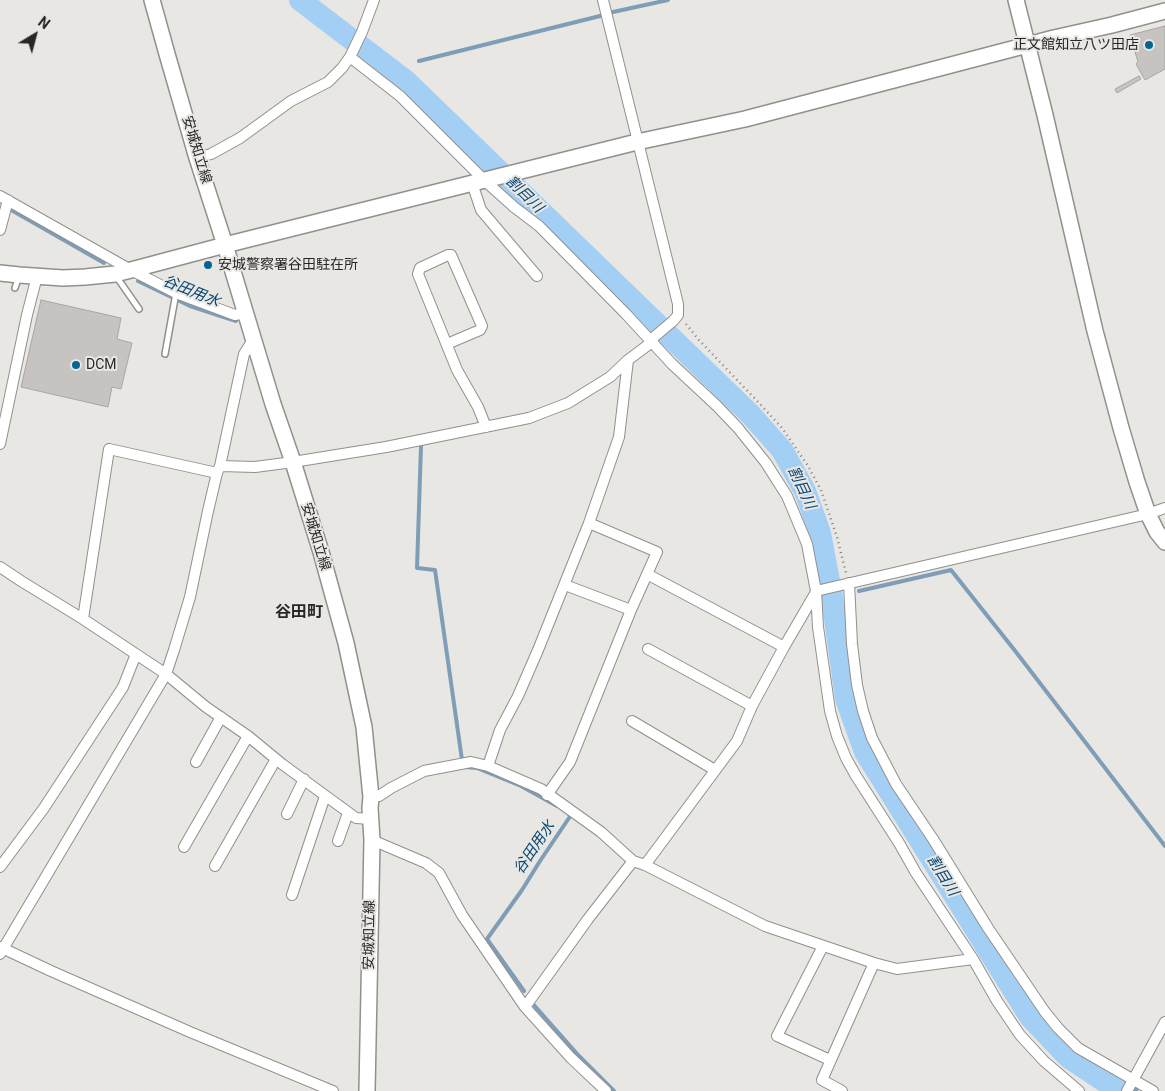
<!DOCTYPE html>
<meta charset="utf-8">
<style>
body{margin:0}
#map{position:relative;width:1165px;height:1091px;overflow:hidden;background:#e8e7e3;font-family:Roboto,sans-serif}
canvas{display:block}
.north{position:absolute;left:10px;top:10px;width:50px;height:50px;-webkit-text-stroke:4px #e8e7e3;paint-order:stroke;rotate:37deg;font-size:14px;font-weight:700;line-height:20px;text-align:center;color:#282726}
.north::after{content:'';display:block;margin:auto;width:18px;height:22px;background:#282726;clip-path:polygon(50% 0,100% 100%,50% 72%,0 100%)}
</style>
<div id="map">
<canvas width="1165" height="1091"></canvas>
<div class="north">N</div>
</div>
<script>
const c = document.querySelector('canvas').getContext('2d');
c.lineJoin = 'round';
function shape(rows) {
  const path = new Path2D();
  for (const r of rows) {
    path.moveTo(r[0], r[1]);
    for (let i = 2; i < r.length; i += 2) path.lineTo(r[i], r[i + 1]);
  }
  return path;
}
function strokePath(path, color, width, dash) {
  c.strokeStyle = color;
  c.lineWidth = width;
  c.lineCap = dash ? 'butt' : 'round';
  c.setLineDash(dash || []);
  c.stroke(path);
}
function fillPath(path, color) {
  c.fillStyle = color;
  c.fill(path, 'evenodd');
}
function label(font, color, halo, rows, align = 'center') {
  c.font = font + ' Roboto,"Noto Sans JP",sans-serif';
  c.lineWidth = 4;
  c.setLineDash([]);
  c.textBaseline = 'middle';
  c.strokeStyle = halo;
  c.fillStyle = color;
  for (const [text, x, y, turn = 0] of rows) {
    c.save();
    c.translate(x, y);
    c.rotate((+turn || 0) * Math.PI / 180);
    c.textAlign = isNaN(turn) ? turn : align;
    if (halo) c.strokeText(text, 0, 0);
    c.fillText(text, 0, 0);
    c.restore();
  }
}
strokePath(shape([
 [613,12,668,0],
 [419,61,600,16],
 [406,81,409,73],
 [13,211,104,263],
 [138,281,190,306,236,321],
 [421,446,417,568,435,570,462,760],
 [859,591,951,570,1016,652,1165,846],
 [832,597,838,595],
 [465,767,477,768,521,786,557,806],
 [524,991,487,939,522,890,540,861,571,815,569,814],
 [533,1004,579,1056,614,1091],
 [1136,1091,1137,1088]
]), '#7f9db7', 4);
strokePath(shape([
 [300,0,406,81,751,415,782,450,805,491,820,533,832,597,846,699,865,752,1030,1017,1068,1057,1119,1091]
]), '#a4cff5', 22);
const building = shape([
 [1165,26,1165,69,1145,80,1136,64,1138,62,1130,35,1165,26],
 [1139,76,1141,79,1117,93,1115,89,1139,76],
 [41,300,121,318,117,339,132,343,121,389,112,387,108,407,21,387,41,300]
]);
fillPath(building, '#c6c3c0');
strokePath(building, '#a9a5a3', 1);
const lane = shape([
 [116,276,139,309],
 [15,288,19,276],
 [165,354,176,293]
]);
const street = shape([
 [350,57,400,96,484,180,514,207,539,226,626,314,672,364,717,406,738,428,766,463,787,496,807,544,816,591,818,627,830,711,837,736,846,758,856,776,899,843,916,873,973,959,997,1001,1020,1035,1044,1061,1079,1091],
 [197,158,211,154,240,138,291,101,328,82,342,68,350,57,362,32,374,0],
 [472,183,481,210,537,276],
 [0,196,131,270,176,293,235,315,245,313],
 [0,230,8,200],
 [447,344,480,330,482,326,451,255,448,255,420,268,418,274,457,370,478,407,486,427],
 [0,444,27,315,37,276],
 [220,466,255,467,293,462,386,447,529,418,568,403,610,377,628,360,652,342,654,337,673,321,678,315,678,304,603,0],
 [0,567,21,581,83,619,166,674,206,707,248,736,282,764,356,818,371,819],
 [647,574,784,647],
 [849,583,852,644,857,685,863,711,872,738,896,784,933,839,988,928,1045,1012,1058,1028,1078,1048,1153,1091],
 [565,585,631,610],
 [816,591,1148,514,1165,508],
 [83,619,109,449,217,473],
 [648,649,752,706],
 [632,721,715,770],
 [196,762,221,717],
 [488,766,500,730,518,696,538,650,589,523,619,437,628,360],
 [547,795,570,762,631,610,657,552,589,523],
 [371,797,379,796,391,788,424,771,471,762,488,766,541,789,601,832,633,861,645,865,765,926,874,963,897,969,973,959],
 [287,814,304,779],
 [372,840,426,863,439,873,462,915,525,1007,571,1058,606,1091],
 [338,841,348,813],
 [184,847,248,736],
 [645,865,737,741,752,706,784,647,816,592],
 [215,866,276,759],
 [0,867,44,808,123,687,136,654],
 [292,895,325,796],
 [823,946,777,1036,830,1060],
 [0,947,51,971,190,1032,333,1091],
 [0,954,166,674,174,650,190,597,208,511,217,473,220,466,244,354,253,340],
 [525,1007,588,919,633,861],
 [842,1091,822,1080,874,963],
 [1127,1091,1165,1022]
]);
const secondary = shape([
 [152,0,167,54,197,158,225,245,273,404,293,462,321,552,346,643,364,727,371,797,370,808,372,840,367,1091],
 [1016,0,1045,115,1095,331,1121,428,1137,482,1148,514,1157,532,1165,542],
 [0,273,19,275,63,278,85,277,115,274,131,270,225,245,637,142,745,119,1054,38,1112,25,1165,11]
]);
strokePath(lane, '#91908c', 8);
strokePath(street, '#91908c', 12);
strokePath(secondary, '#91908c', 18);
strokePath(shape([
 [686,324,698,339,760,404,782,428,808,466,821,490,837,537,846,573]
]), '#81807e', 2.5, [1, 4]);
strokePath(lane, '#fff', 5);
strokePath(street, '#fff', 10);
strokePath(secondary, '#fff', 15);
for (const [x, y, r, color] of [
 [1149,45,5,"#076393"],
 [208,265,5,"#076393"],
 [76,365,5,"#076393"]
]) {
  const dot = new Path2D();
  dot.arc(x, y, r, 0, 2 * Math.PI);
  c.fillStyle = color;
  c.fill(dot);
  strokePath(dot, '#e8e7e3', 2);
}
label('14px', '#282726', '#e8e7e3', [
 ["正文館知立八ツ田店",1139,45,"right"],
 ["安城警察署谷田駐在所",218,265],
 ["DCM",86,365]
], 'left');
label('14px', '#282726', '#e8e7e3', [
 ["安城知立線",196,150,73],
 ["安城知立線",315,537,73],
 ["安城知立線",370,935,-89]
]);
label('italic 15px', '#094773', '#e8e7e3', [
 ["割目川",524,195,44],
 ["谷田用水",191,292,22],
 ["割目川",801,488,65],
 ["谷田用水",535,848,-56],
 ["割目川",942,876,58]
]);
label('bold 16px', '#282726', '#e8e7e3', [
 ["谷田町",299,613]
]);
</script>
